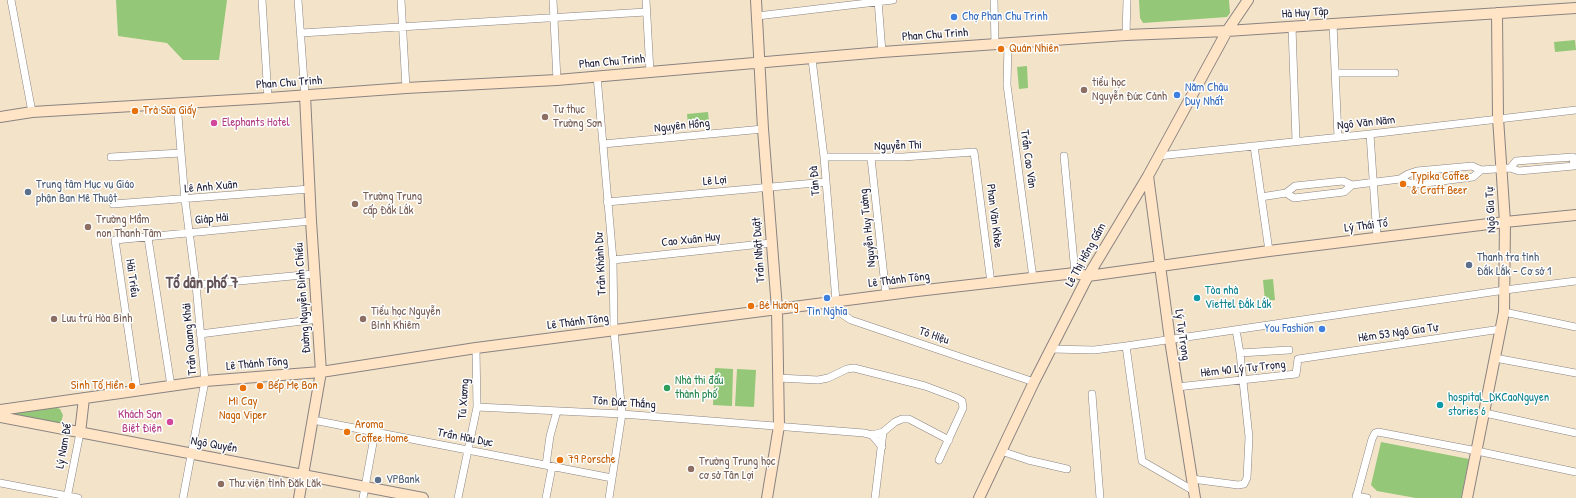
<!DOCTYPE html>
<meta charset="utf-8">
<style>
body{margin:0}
canvas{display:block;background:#f3e4c9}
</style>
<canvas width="1576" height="498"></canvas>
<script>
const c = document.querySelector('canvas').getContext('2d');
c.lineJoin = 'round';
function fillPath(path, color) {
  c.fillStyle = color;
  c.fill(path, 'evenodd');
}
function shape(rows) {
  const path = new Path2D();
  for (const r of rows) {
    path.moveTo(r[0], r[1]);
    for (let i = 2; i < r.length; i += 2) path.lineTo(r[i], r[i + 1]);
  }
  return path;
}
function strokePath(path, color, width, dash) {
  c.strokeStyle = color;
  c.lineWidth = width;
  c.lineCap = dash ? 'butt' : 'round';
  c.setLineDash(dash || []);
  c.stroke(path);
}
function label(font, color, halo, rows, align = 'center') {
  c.font = font + ' "Patrick Hand",sans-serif';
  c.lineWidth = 3;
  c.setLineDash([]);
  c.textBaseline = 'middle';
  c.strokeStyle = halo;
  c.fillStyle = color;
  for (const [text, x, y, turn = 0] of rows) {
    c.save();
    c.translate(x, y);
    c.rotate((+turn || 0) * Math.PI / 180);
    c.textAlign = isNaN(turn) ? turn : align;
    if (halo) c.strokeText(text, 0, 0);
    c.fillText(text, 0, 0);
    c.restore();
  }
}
fillPath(shape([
 [116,0,227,0,219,60,183,60,167,43,118,36],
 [1139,0,1229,0,1230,13,1227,17,1143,23,1140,18],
 [1575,40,1576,50,1555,52,1554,42],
 [1027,66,1028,88,1019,89,1017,67],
 [708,112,709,122,688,124,687,114],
 [1273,279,1275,300,1265,301,1263,280],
 [715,368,733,369,732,406,713,405],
 [737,369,756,370,754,407,735,406],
 [57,408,60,409,63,415,61,423,58,425,0,416,0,411],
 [1381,442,1469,459,1461,498,1416,498,1377,491,1371,485]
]), '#94c778');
const street = shape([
 [11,0,32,112],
 [262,0,268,98],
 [298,0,305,95],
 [401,0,406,88],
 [553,0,557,80],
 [646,0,650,72],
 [878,0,882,52],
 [994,0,995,44],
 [757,16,893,0],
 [1333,24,1338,137],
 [1292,27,1296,141],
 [301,33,646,12],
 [1126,35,1127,0],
 [1008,44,1007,85,1033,278],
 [812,59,824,157,836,301,839,312,851,320,1034,382],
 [1335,73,1395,73],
 [597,76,613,260,614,331,622,414,609,498],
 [177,104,185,200,196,285,205,381,183,498],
 [1370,134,1377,237],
 [603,144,763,129],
 [1254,146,1269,251],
 [1064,156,1075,273],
 [1158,156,1370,134,1576,110],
 [111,157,181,153],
 [824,157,903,157,974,152,991,283],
 [871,158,886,295],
 [1400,179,1409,183,1418,184,1473,177,1481,170],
 [1286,193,1294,198,1344,192,1352,185],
 [1261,197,1286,193,1295,186,1343,181,1352,185,1400,179,1408,174,1417,171,1472,166,1481,170,1510,168,1519,171,1574,166,1573,157,1516,161,1510,168],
 [607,202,826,182],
 [113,204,310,189],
 [148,238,171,386],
 [613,260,771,243],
 [196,285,314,274],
 [1504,312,1576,327],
 [200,334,318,319],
 [1126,346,1142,461,1194,491],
 [1051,349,1094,350,1126,346,1505,290,1576,281],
 [1240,353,1289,350],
 [1495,358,1576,373],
 [778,378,818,380,828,378,847,369,854,368,925,386,957,398,962,401,963,408,939,460],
 [1177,387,1296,374,1298,359,1501,329],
 [137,390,115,240,311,221],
 [1092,394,1100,498],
 [477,407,622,414,864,433,872,435,882,447],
 [1485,413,1576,433],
 [313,420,612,478],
 [872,435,883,432,895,422,902,419,909,419,949,440],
 [1001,451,1028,460,1067,469],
 [546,465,550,436,557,411],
 [1192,479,1238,485,1244,484,1247,478,1249,437,1240,353,1236,330],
 [0,483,78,498],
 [1356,496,1367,498],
 [67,498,80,433],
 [363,498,375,432],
 [458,498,477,407,476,348],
 [546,498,552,467],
 [875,498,883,432],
 [1356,498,1372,439,1375,433,1378,432,1477,451,1576,472]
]);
const secondary = shape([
 [756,0,763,129,777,309,779,426,767,498],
 [0,117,32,112,268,98,406,88,557,80,882,52,1126,35,1227,31,1576,8],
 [1148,176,1170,340,1195,498],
 [0,410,205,381,321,372,476,348,917,291,1075,273,1088,276,1269,251,1505,222,1576,215],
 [0,417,423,498],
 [80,433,84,398],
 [299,498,321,372,311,221,305,95],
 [979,498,1034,382,1088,276,1148,176,1227,31,1248,0],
 [1467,498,1504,312,1505,222,1498,118,1497,13]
]);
strokePath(street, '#8a8382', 8);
strokePath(secondary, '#8a8382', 12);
strokePath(street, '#fff', 7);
strokePath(secondary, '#ffe4c6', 10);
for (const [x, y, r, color] of [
 [954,17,4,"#3f7fe0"],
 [1001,49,4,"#e8710a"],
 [1084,90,4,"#8d6e63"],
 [1177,95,4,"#3f7fe0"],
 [135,111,4,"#e8710a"],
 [545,117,4,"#8d6e63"],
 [214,123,4,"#d1479c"],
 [1403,184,4,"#e8710a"],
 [28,192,4,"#5c6f8a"],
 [355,204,4,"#8d6e63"],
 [88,227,4,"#8d6e63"],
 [1469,265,4,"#5c6f8a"],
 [827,298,4,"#3f7fe0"],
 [1197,298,4,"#0f9aa8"],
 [751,306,4,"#e8710a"],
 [54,319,4,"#8d6e63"],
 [363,319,4,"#8d6e63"],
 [1322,329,4,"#3f7fe0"],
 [132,386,4,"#e8710a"],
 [260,386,4,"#e8710a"],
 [243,388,4,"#e8710a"],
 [667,388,4,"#2e9e5b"],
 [1440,405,4,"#0f9aa8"],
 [170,422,4,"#d1479c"],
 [347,432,4,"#e8710a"],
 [560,460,4,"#e8710a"],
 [691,469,4,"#8d6e63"],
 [378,480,4,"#5c6f8a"],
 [221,484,4,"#8d6e63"]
]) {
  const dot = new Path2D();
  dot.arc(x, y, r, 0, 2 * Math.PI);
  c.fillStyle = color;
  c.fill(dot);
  strokePath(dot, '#fff', 1.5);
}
label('12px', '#22223b', '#fff', [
 ["Hà Huy Tập",1305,13,-4],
 ["Phan Chu Trinh",935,35,-4],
 ["Phan Chu Trinh",612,62,-5],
 ["Phan Chu Trinh",289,83,-4],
 ["Ngô Văn Năm",1366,123,-6],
 ["Nguyên Hồng",682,126,-6],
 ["Nguyễn Thi",898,146,-2],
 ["Trần Cao Vân",1028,159,82],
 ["Lê Lợi",715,181,-5],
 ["Tản Đà",815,181,-95],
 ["Lê Anh Xuân",211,187,-5],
 ["Ngô Gia Tự",1491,210,-93],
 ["Phan Văn Khòe",994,216,83],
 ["Giáp Hải",212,219,-5],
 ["Lý Thái Tổ",1366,226,-7],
 ["Nguyễn Huy Tưởng",868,228,-96],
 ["Cao Xuân Huy",691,240,-6],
 ["Trần Nhật Duật",759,250,-94],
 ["Lê Thị Hồng Gấm",1086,255,-61],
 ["Trần Khánh Dư",601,264,-93],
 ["Hải Triều",132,278,82],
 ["Lê Thánh Tông",899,280,-7],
 ["Đường Nguyễn Đình Chiểu",303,298,-94],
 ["Lê Thánh Tông",578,322,-7],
 ["Hẻm 53 Ngô Gia Tự",1398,333,-8],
 ["Lý Tự Trọng",1182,335,82],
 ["Tô Hiệu",934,336,19],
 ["Trần Quang Khải",190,339,-95],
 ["Lê Thánh Tông",257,364,-5],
 ["Hẻm 40 Lý Tự Trọng",1243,369,-6],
 ["Tú Xương",464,399,-86],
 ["Tôn Đức Thắng",624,403,4],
 ["Trần Hữu Dực",465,438,11],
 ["Ngô Quyền",214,445,10],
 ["Lý Nam Đế",64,446,-80]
]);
label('12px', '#366cbe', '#fff', [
 ["Chợ Phan Chu Trinh",962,17],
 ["Năm Châu",1185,88],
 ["Duy Nhất",1185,102],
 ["Tín Nghĩa",827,312,"center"],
 ["You Fashion",1314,329,"right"]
], 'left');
label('12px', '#c56008', '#fff', [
 ["Quán Nhiên",1009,49],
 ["Trà Sữa Giấy",143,111],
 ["Typika Coffee",1411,177],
 ["& Craft Beer",1411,191],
 ["Bé Hướng",759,306],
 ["Sinh Tố Hiền",124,386,"right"],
 ["Bếp Mẹ Bon",268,386],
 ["Mì Cay",243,402,"center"],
 ["Naga Viper",243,416,"center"],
 ["Aroma",355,425],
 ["Coffee Home",355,439],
 ["79 Porsche",568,460]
], 'left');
label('12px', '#785e54', '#fff', [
 ["tiểu học",1092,83],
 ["Nguyễn Đức Cảnh",1092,97],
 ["Tư thục",553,110],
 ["Trường Sơn",553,124],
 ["Trường Trung",363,197],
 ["cấp Đắk Lắk",363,211],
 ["Trường Mầm",96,220],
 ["non Thanh Tâm",96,234],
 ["Tiểu học Nguyễn",371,312],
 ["Bỉnh Khiêm",371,326],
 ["Lưu trú Hòa Bình",62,319],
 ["Trường Trung học",699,462],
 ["cơ sở Tân Lợi",699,476],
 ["Thư viện tỉnh Đăk Lăk",229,484]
], 'left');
label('12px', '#b23c85', '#fff', [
 ["Elephants Hotel",222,123],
 ["Khách Sạn",162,415,"right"],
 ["Biệt Điện",162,429,"right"]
], 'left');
label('12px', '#4e5e75', '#fff', [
 ["Trung tâm Mục vụ Giáo",36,185],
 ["phận Ban Mê Thuột",36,199],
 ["Thanh tra tỉnh",1477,258],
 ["Đắk Lắk - Cơ sở 1",1477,272],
 ["VPBank",386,480]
], 'left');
label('12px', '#0d838f', '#fff', [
 ["Tòa nhà",1205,291],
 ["Viettel Đắk Lắk",1205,305],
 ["hospital_DKCaoNguyen",1448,398],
 ["stories 6",1448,412]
], 'left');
label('12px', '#27864d', '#fff', [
 ["Nhà thi đấu",675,381],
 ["thành phố",675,395]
], 'left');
label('bold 16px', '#645458', '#fff', [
 ["Tổ dân phố 7",202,284]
]);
</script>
